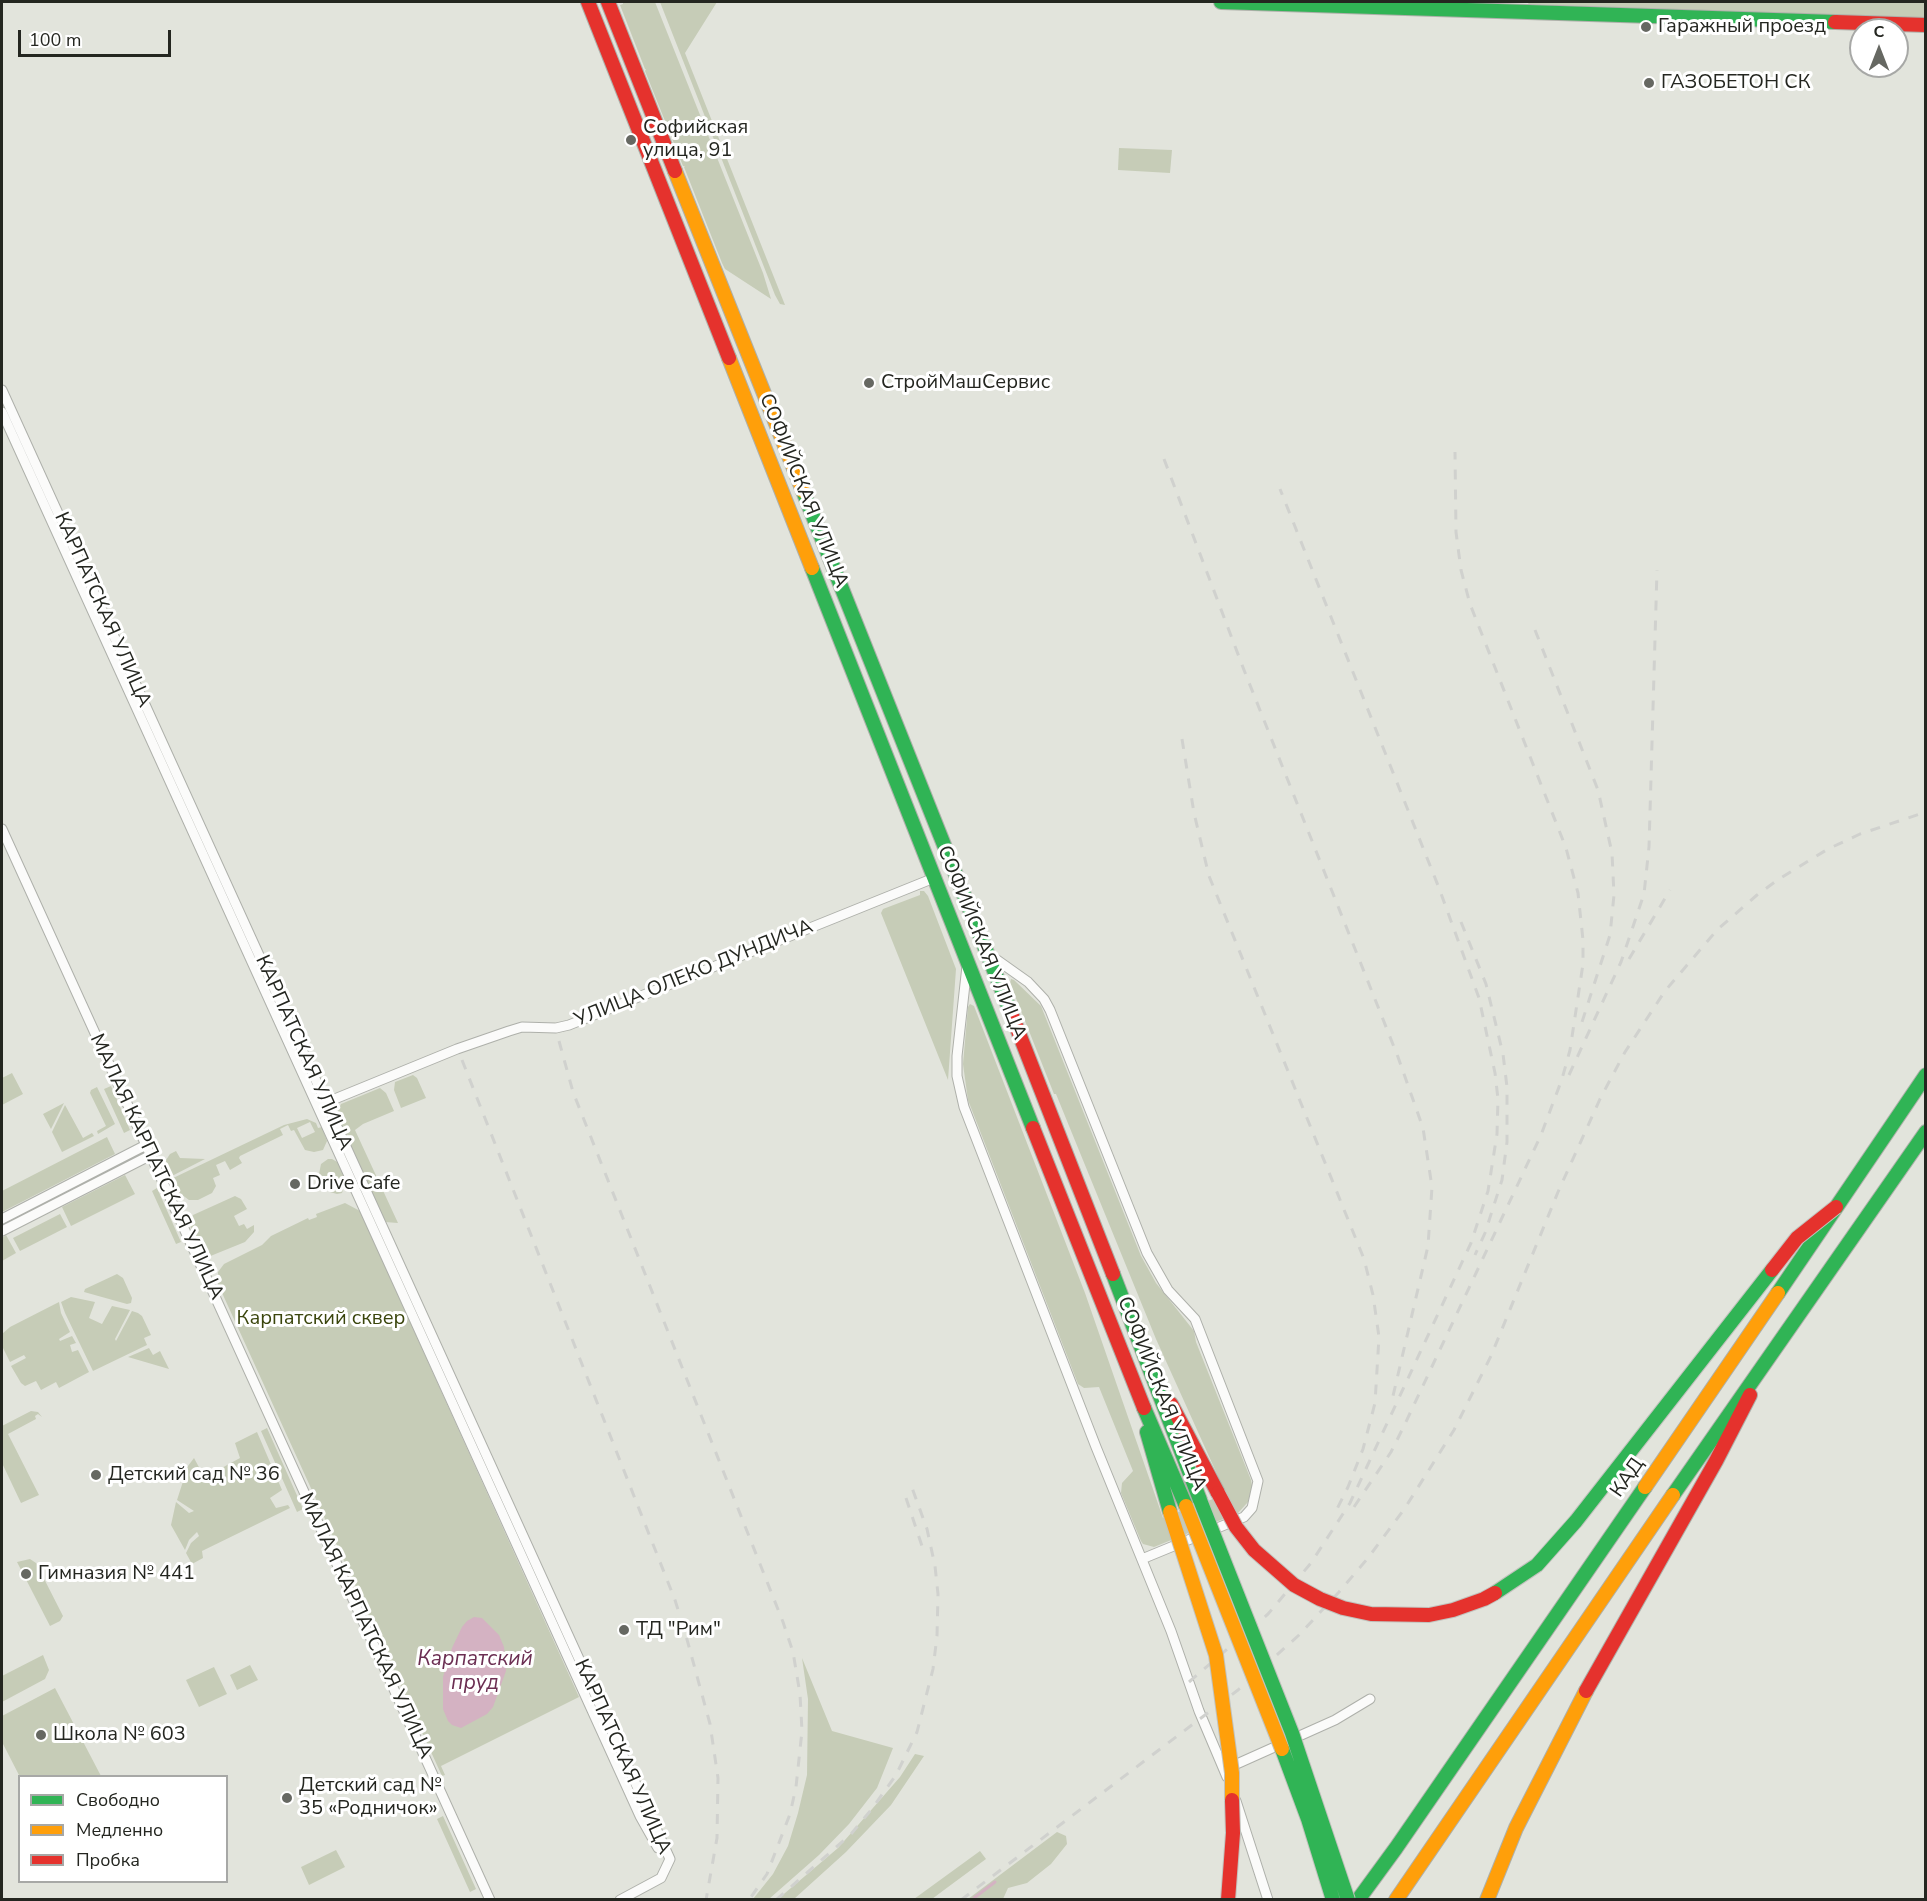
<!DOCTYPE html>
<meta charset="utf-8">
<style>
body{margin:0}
#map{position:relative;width:1927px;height:1901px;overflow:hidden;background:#e2e4dc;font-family:"Nunito Sans",sans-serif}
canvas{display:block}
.frame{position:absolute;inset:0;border:3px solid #242620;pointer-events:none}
.legend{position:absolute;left:18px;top:1775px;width:210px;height:108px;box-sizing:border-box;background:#fff;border:2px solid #a7a8a6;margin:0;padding:8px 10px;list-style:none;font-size:18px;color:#242620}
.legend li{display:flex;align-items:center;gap:12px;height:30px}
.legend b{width:30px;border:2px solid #a7a8a6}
.north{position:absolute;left:1849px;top:18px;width:60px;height:60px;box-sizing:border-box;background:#fff;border:2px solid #a7a8a6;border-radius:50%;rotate:0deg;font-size:16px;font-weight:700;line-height:24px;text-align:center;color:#242620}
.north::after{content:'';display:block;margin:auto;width:21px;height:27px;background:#666862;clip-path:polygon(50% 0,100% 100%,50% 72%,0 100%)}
.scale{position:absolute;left:18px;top:30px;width:153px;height:27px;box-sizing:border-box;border:3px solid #242620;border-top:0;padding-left:8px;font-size:18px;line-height:21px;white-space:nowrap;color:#242620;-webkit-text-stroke:4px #fff;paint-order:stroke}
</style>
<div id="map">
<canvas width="1927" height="1901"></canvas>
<div class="frame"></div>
<ul class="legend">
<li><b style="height:8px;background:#30b455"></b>Свободно</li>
<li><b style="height:8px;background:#ff9f0a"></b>Медленно</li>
<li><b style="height:8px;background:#e5322d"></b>Пробка</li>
</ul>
<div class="north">С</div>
<div class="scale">100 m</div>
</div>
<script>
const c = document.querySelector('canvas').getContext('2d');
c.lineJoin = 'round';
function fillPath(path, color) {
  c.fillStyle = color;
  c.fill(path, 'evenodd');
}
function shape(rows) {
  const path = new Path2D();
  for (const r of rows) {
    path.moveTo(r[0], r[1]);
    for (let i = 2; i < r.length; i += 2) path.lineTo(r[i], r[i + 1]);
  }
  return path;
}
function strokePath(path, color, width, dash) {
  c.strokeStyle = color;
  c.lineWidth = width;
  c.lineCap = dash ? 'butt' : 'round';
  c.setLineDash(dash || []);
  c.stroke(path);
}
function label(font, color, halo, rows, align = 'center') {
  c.font = font + ' "Nunito Sans",sans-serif';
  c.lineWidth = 6;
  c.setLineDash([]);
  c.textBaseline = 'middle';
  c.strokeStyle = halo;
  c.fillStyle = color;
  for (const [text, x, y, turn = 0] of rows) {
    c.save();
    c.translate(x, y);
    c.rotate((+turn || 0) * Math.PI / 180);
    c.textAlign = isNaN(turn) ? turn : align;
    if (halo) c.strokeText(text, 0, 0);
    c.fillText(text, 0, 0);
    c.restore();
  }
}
fillPath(shape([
 [623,2,655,2,763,273,771,299,725,269,722,263,684,167,685,166,683,166,645,71,646,69,645,69,620,5,623,4],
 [660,2,717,2,685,53,785,305,780,304,775,295],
 [1529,2,1925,2,1926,18,1528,4],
 [1119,148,1172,150,1170,173,1118,170],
 [920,891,924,891,928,896,956,969,948,1080,881,913,883,909,920,895],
 [1011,979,1014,980,1041,1006,1141,1256,1156,1283,1194,1331,1196,1342,1251,1480,1252,1486,1248,1502,1238,1513,1154,1547,1143,1544,1141,1541,1121,1493,1122,1483,1133,1471,1099,1387,1084,1388,1078,1384,968,1100,963,1064,968,1007,970,1004,974,1006,1085,1293,1163,1518,1226,1494,1156,1339,1056,1094,1054,1094,1010,983],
 [12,1073,23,1094,2,1105,2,1078],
 [413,1075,417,1078,426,1098,401,1108,394,1090,395,1082],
 [111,1086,130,1130,124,1133,104,1089],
 [97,1087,115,1124,98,1134,97,1131,106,1126,90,1093,91,1090],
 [380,1088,386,1093,394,1111,363,1124,355,1130,398,1223,385,1222,338,1119,340,1117,338,1111,341,1104],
 [64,1103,51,1129,43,1114],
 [65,1105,83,1138,92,1133,94,1136,62,1152,52,1132],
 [307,1119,316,1123,318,1128,322,1127,327,1141,323,1150,314,1152,305,1150,294,1130,291,1131,288,1125,280,1129,283,1135,240,1156,239,1158,242,1163,230,1170,225,1161,216,1165,220,1175,213,1178,216,1186,212,1193,198,1200,189,1200,174,1189,169,1180,284,1125],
 [310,1122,315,1132,302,1138,297,1128],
 [107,1137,115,1154,2,1212,2,1191],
 [176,1151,180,1158,205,1159,168,1178,164,1163,170,1154],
 [328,1159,332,1159,339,1163,346,1180,342,1193,337,1194,330,1192,319,1174,321,1164],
 [125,1175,135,1194,71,1226,62,1207],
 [157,1188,181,1242,176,1244,152,1191],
 [235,1196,241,1199,247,1209,234,1216,239,1226,244,1224,247,1229,254,1225,254,1232,245,1242,208,1257,204,1256,188,1221,193,1215],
 [345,1203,360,1211,579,1697,441,1766,445,1775,442,1776,218,1284,218,1272,224,1264,262,1245,271,1236,308,1218,309,1220,317,1217,316,1214],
 [60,1214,67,1227,20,1251,13,1238],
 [6,1235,16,1253,2,1261,2,1238],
 [117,1274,123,1278,132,1298,131,1303,127,1304,84,1292,85,1289],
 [71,1297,95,1302,89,1318,102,1324,112,1306,130,1310,115,1339,116,1341,132,1311,138,1313,142,1316,151,1335,144,1338,147,1345,93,1371,65,1313,61,1302],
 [59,1302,61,1313,70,1332,59,1339,60,1341,72,1336,76,1343,70,1345,72,1352,78,1350,89,1372,59,1388,56,1382,41,1390,36,1381,25,1386,21,1383,11,1366,26,1358,24,1355,10,1362,2,1346,2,1334,10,1327],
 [149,1348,153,1355,160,1351,169,1369,128,1357],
 [31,1411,38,1412,42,1417,38,1414,35,1416,36,1419,8,1434,39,1495,21,1503,2,1463,2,1426],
 [267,1428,303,1509,297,1512,261,1431],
 [257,1432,282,1490,270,1498,276,1508,288,1505,290,1508,202,1551,203,1558,192,1564,186,1553,191,1543,199,1536,197,1532,189,1540,185,1550,171,1525,176,1502,189,1513,194,1511,177,1500,188,1466,194,1458,201,1471,204,1470,206,1475,218,1470,240,1458,235,1443],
 [30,1559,36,1563,63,1616,60,1621,50,1626,17,1562],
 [43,1655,49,1670,45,1679,2,1702,2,1676],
 [802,1658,832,1731,893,1748,877,1788,849,1824,819,1855,769,1899,753,1899,773,1874,788,1846,798,1813,807,1775,808,1699],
 [250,1665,258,1680,237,1690,230,1675],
 [214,1667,227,1694,199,1707,186,1680],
 [55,1688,101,1776,20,1777,2,1742,2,1716],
 [915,1754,924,1756,891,1805,846,1852,794,1899,778,1899,838,1848,900,1777],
 [443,1816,476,1889,470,1892,437,1819],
 [1057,1832,1066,1836,1067,1844,1051,1864,1027,1883,1008,1888,1003,1899,968,1899],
 [336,1850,345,1867,309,1885,301,1867],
 [980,1851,986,1859,944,1890,932,1899,914,1899]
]), '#c6ccb7');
fillPath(shape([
 [474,1617,482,1618,499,1635,504,1647,506,1671,493,1707,487,1714,461,1728,452,1725,448,1721,443,1709,443,1677,452,1648,462,1627,467,1621]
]), '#d4b2c2');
strokePath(shape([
 [974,1898,995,1882]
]), '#d4b2c2', 3);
const street = shape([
 [2,390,670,1859,661,1878,620,1900],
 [2,412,640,1816,658,1848],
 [2,829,490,1900],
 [990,955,1028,982,1044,999,1050,1010,1147,1253,1168,1290,1195,1319,1258,1481,1252,1508,1244,1517,1142,1559],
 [967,966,957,1056,957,1076,964,1107,1096,1447,1171,1631,1199,1711,1227,1777],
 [320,1105,457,1049,509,1031,522,1027,556,1028,569,1025,934,878],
 [2,1219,146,1145],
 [2,1231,151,1155],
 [1230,1767,1335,1720,1370,1699],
 [1236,1801,1268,1900]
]);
const fast = shape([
 [1221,2,1835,22],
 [803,491,1011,1013],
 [812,568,1033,1128],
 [1113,1274,1200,1500],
 [1778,1293,1926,1075],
 [1144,1408,1186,1506],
 [1147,1432,1170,1512],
 [1673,1495,1926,1132],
 [1358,1900,1396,1848,1645,1487]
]);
const slow = shape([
 [675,171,803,491],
 [729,358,812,568],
 [1645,1487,1778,1293],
 [1396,1900,1673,1495],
 [1487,1900,1516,1828,1586,1691]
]);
const jam = shape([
 [588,2,729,358],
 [608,2,675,171],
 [1835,22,1926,25],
 [1011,1013,1113,1274],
 [1033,1128,1144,1408],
 [1171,1404,1218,1493],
 [1586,1691,1716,1461,1750,1395]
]);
strokePath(street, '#aeb0aa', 11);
strokePath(fast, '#aeb0aa', 16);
strokePath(slow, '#aeb0aa', 16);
strokePath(jam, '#aeb0aa', 16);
strokePath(street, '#fbfbfa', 9);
strokePath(fast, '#30b455', 14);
strokePath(slow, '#ff9f0a', 14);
strokePath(jam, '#e5322d', 14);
strokePath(shape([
 [1164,459,1244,670,1398,1057,1423,1128,1432,1187,1428,1246,1393,1396],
 [1535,630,1598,790,1612,853,1614,895,1610,935,1582,1022],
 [1182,739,1194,813,1209,876,1364,1259,1373,1295,1379,1337,1375,1403,1363,1449,1348,1487,1335,1513],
 [1461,922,1486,984,1503,1054,1507,1087,1507,1142,1502,1180,1485,1233,1475,1255],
 [1629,959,1670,890],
 [559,1041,573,1092,783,1622,793,1652,800,1694,802,1731,796,1787,790,1814,767,1874,749,1900],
 [462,1060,675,1600,685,1632,710,1724,718,1778,717,1838,706,1900],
 [1569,1075,1621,962,1644,894,1649,847,1657,570],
 [906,1498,924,1552],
 [1354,1507,1391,1452,1404,1426,1541,1135,1562,1079,1570,1050,1583,964,1583,940,1578,893,1566,848,1470,604,1461,570,1456,532,1455,452],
 [1189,1682,1268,1614,1311,1563,1350,1503,1471,1243,1488,1191,1497,1134,1498,1099,1495,1073,1479,998,1439,888,1280,489],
 [776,1900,851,1834,871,1810,896,1775,917,1732,933,1669,937,1636,938,1594,935,1566,927,1529,911,1485],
 [961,1900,1238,1690,1299,1635,1339,1592,1368,1558,1405,1508,1454,1430,1491,1356,1558,1192,1600,1099,1625,1052,1665,991,1717,930,1757,895,1779,879,1828,849,1860,834,1926,812]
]), '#d0d1ce', 3, [10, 10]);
const fastBridge = shape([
 [1200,1500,1292,1733,1348,1900],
 [1495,1593,1537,1565,1576,1521,1772,1270],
 [1282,1749,1308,1819,1333,1900]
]);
const slowBridge = shape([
 [1186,1506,1282,1749],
 [1170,1512,1216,1655,1232,1773,1232,1800]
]);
const jamBridge = shape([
 [1772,1270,1797,1238,1836,1207],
 [1218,1493,1236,1527,1254,1550,1294,1585,1320,1599,1343,1608,1371,1614,1429,1615,1453,1610,1484,1599,1495,1593],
 [1228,1900,1233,1833,1232,1800]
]);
strokePath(fastBridge, '#c1c2bd', 16, []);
strokePath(slowBridge, '#c1c2bd', 16, []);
strokePath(jamBridge, '#c1c2bd', 16, []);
strokePath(fastBridge, '#30b455', 14);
strokePath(slowBridge, '#ff9f0a', 14);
strokePath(jamBridge, '#e5322d', 14);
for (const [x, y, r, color] of [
 [1646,27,6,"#666862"],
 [1649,83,6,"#666862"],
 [631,140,6,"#666862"],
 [869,383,6,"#666862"],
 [295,1184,6,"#666862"],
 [96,1475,6,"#666862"],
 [26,1574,6,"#666862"],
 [624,1630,6,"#666862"],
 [41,1735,6,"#666862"],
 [287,1798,6,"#666862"]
]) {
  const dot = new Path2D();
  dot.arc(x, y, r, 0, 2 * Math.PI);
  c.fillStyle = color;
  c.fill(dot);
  strokePath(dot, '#fff', 2);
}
label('20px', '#242620', '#fff', [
 ["Гаражный проезд",1658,27],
 ["ГАЗОБЕТОН СК",1661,83],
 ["Софийская",643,128],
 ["улица, 91",643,151],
 ["СтройМашСервис",881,383],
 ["Drive Cafe",307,1184],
 ["Детский сад № 36",108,1475],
 ["Гимназия № 441",38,1574],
 ["ТД \"Рим\"",636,1630],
 ["Школа № 603",53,1735],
 ["Детский сад №",299,1786],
 ["35 «Родничок»",299,1809]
], 'left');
label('20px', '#242620', '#fff', [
 ["СОФИЙСКАЯ УЛИЦА",803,491,68],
 ["КАРПАТСКАЯ УЛИЦА",102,610,66],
 ["СОФИЙСКАЯ УЛИЦА",981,943,68],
 ["УЛИЦА ОЛЕКО ДУНДИЧА",694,974,-22],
 ["КАРПАТСКАЯ УЛИЦА",303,1053,66],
 ["МАЛАЯ КАРПАТСКАЯ УЛИЦА",156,1167,65],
 ["СОФИЙСКАЯ УЛИЦА",1161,1394,68],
 ["КАД",1628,1478,-55],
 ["МАЛАЯ КАРПАТСКАЯ УЛИЦА",365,1626,65],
 ["КАРПАТСКАЯ УЛИЦА",622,1757,66]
]);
label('20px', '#3a450c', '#fff', [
 ["Карпатский сквер",321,1319]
]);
label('italic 21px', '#6b2e52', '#fff', [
 ["Карпатский",475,1660],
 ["пруд",475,1684]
]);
</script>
